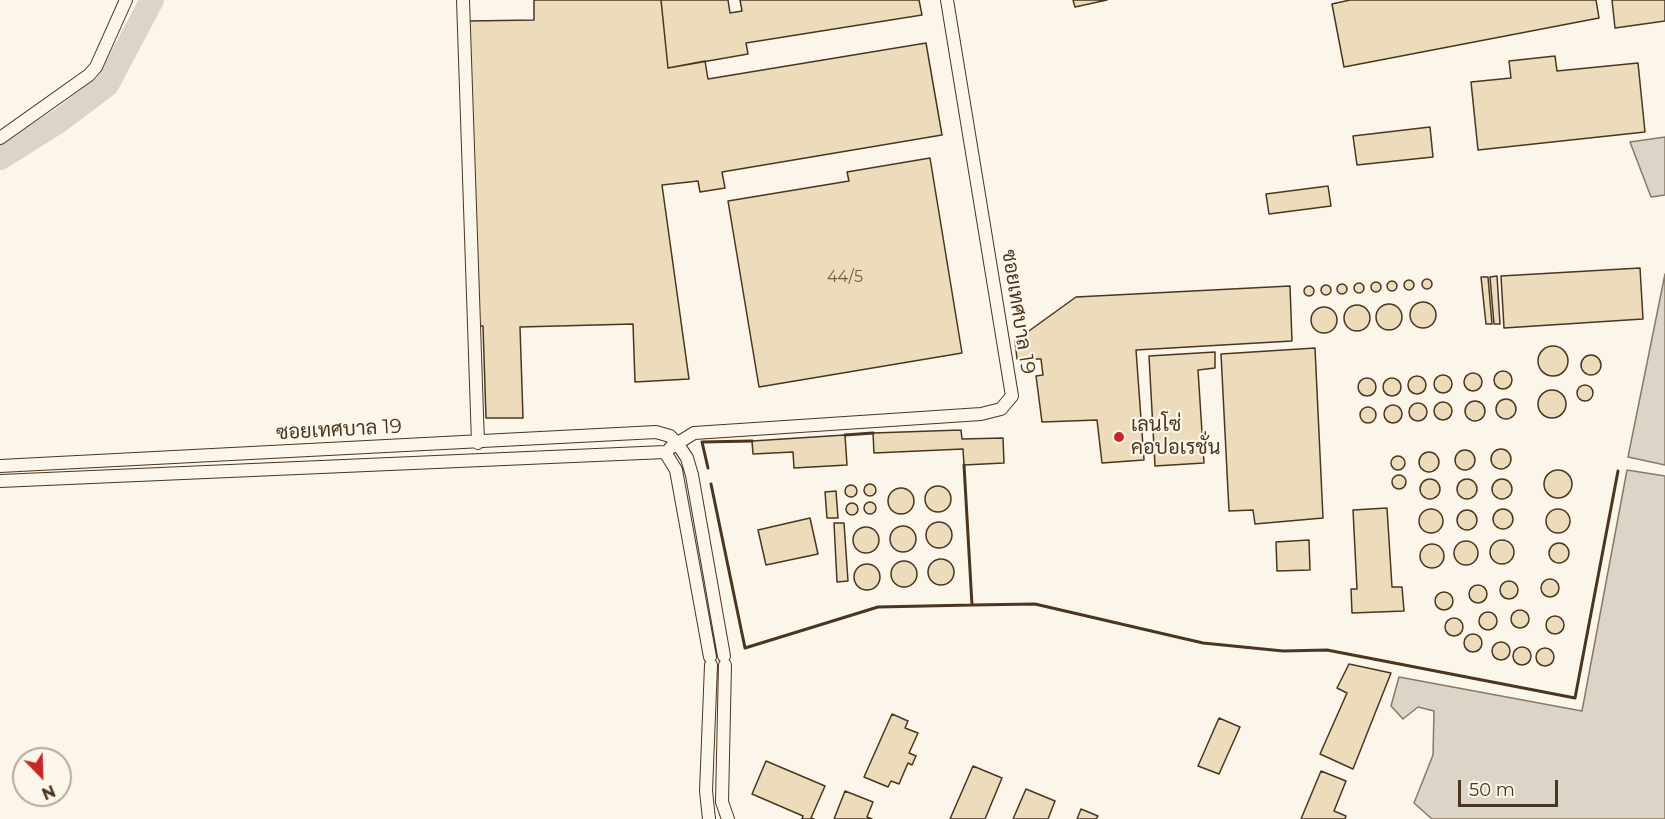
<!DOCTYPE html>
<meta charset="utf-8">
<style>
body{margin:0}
#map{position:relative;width:1665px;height:819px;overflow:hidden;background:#fbf6e9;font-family:Montserrat,sans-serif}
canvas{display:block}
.north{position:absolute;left:12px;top:747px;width:60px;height:60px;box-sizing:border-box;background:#fbf6e9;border:2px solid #b4a999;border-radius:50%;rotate:157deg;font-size:16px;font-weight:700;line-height:24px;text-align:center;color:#4a3520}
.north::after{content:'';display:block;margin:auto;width:21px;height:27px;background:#c62828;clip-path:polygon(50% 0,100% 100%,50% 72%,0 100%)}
.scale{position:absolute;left:1458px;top:780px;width:100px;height:27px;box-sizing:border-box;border:3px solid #4a3520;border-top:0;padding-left:8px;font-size:18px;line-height:21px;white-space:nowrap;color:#4a3520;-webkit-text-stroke:4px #fbf6e9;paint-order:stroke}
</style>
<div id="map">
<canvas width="1665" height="819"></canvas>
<div class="north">N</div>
<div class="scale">50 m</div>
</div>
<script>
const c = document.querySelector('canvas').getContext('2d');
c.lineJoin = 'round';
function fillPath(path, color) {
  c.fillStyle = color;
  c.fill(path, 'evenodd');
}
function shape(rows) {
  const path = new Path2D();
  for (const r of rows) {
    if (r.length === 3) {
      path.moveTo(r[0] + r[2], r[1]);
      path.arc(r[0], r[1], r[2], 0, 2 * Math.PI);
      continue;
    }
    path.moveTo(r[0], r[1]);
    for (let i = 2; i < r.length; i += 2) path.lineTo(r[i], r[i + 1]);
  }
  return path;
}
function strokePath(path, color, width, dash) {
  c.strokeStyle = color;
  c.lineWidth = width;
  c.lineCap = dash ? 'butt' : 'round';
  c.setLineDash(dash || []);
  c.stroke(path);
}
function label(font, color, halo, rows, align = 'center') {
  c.font = font + ' Montserrat,Sarabun,sans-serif';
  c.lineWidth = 4.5;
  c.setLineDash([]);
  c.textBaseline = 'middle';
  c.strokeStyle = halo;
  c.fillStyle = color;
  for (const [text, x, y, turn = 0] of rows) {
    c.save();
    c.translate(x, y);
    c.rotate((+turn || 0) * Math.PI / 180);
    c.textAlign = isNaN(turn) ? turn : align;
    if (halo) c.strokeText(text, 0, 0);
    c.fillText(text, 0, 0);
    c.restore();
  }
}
const water = shape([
 [1665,137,1665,195,1651,197,1630,142,1665,137],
 [1665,274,1665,465,1628,457,1665,274],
 [1627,470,1665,476,1665,819,1432,819,1414,803,1433,755,1434,711,1418,707,1403,719,1391,706,1399,677,1582,711,1627,470]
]);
fillPath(water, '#dcd4c6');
strokePath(water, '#887966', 1.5);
strokePath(shape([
 [0,158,59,121,107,85,152,0]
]), '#dcd4c6', 24);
const building = shape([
 [534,0,661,0,668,68,705,61,708,79,926,43,942,135,722,172,725,188,700,192,698,181,662,185,689,379,635,382,633,324,520,327,523,418,486,418,483,326,478,326,469,21,534,20,534,0],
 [661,0,728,0,730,13,742,11,740,0,919,0,922,15,746,43,748,54,668,68,661,0],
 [1073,0,1107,0,1075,7,1073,0],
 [1350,0,1596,0,1599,18,1344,67,1332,4,1350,0],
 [1612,0,1665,0,1665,21,1615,28,1612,0],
 [1555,56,1557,71,1638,63,1645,132,1478,150,1471,82,1511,78,1509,61,1555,56],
 [1430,127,1433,157,1357,165,1353,136,1430,127],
 [930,158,962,353,759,387,728,201,849,181,847,172,930,158],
 [1328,186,1331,206,1269,214,1266,194,1328,186],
 [1640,268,1643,319,1504,328,1501,276,1640,268],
 [1497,276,1500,324,1494,324,1490,277,1497,276],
 [1481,277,1488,277,1492,324,1486,324,1481,277],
 [1427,284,5],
 [1409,285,5],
 [1392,286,5],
 [1376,287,5],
 [1359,288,5],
 [1342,289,5],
 [1326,290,5],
 [1309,291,5],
 [1290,286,1292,341,1136,350,1144,460,1102,463,1097,420,1042,422,1036,376,1043,375,1041,359,1017,359,1015,341,1076,297,1290,286],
 [1423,315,13],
 [1389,317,13],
 [1357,318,13],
 [1324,320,13],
 [1553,361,15],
 [1315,348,1323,518,1255,524,1253,510,1229,511,1221,354,1315,348],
 [1215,352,1215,368,1198,370,1204,463,1155,466,1149,356,1215,352],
 [1591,365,10],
 [1503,380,9],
 [1473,382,9],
 [1443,384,9],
 [1417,385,9],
 [1392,387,9],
 [1367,387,9],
 [1585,393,8],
 [1552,404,14],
 [1506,409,10],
 [1475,411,10],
 [1443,411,9],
 [1418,412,9],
 [1393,414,9],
 [1368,415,8],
 [961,430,962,439,1003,438,1004,463,964,465,963,449,874,453,873,433,961,430],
 [845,435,847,465,794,468,793,452,753,454,752,441,845,435],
 [1501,459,10],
 [1465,460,10],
 [1429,462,10],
 [1398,463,7],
 [1558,484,14],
 [1399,482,7],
 [1430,489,10],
 [1467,489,10],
 [1502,489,10],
 [870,490,6],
 [851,491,6],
 [938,499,13],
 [901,501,13],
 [836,491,838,518,827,518,825,492,836,491],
 [870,508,6],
 [852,509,6],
 [1387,508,1392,587,1402,587,1404,611,1352,613,1351,589,1357,589,1353,510,1387,508],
 [1558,521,12],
 [1431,521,12],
 [1503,519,10],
 [1467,520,10],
 [810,518,818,554,766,565,758,530,810,518],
 [939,535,13],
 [834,523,844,523,848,581,837,582,834,523],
 [903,539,13],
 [866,540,13],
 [1309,540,1310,570,1277,571,1276,542,1309,540],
 [1502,552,12],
 [1466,553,12],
 [1559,553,10],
 [1432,556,12],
 [941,572,13],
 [904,574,13],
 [867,577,13],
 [1550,588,9],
 [1509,590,9],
 [1478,594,9],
 [1444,601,9],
 [1520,619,9],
 [1488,621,9],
 [1555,625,9],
 [1454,627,9],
 [1473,643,9],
 [1501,651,9],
 [1522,656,9],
 [1545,657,9],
 [1349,664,1391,673,1353,769,1320,754,1347,693,1337,688,1349,664],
 [892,714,908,721,905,728,918,733,909,753,916,756,912,765,908,763,899,784,891,781,888,787,864,777,892,714],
 [1219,718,1240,727,1219,774,1198,766,1219,718],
 [766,761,825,786,811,818,814,819,802,819,803,816,752,794,766,761],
 [973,766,1002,778,985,819,950,819,973,766],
 [1321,771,1346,781,1334,811,1346,816,1345,819,1301,819,1321,771],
 [1026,789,1055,801,1048,819,1013,819,1026,789],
 [845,791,873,802,867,817,872,819,834,819,845,791],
 [1081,809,1098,816,1096,819,1077,819,1081,809]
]);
fillPath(building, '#ecdcbc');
strokePath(building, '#4a3520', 1.5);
const street = shape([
 [463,0,478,443],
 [0,138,89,75,96,67,126,0],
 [670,448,694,433,981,414,1001,409,1012,396,947,0],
 [0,466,656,432,670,436,677,443,687,458,692,475,724,656],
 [0,481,665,452,676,470,710,657],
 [725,665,722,802,728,819],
 [709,819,706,791,711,665]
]);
strokePath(street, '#4a3520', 14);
strokePath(street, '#fbf6e9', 12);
strokePath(shape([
 [845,435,873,433],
 [708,468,702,442,752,441],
 [711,484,745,648,878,607,972,605,964,465],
 [972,605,1035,604,1203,643,1283,651,1327,650,1575,698,1618,471]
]), '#4a3520', 3);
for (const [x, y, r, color] of [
 [1119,437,6,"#c62828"]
]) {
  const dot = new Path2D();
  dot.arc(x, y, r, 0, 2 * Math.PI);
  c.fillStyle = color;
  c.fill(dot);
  strokePath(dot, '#fbf6e9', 2);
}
label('16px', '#725f47', null, [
 ["44/5",845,277]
]);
label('20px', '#4a3520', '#fbf6e9', [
 ["ซอยเทศบาล 19",1018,312,81],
 ["ซอยเทศบาล 19",339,430,-3]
]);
label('20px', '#4a3520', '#fbf6e9', [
 ["เลนโซ่",1131,425],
 ["คอปอเรชั่น",1131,448]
], 'left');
</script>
